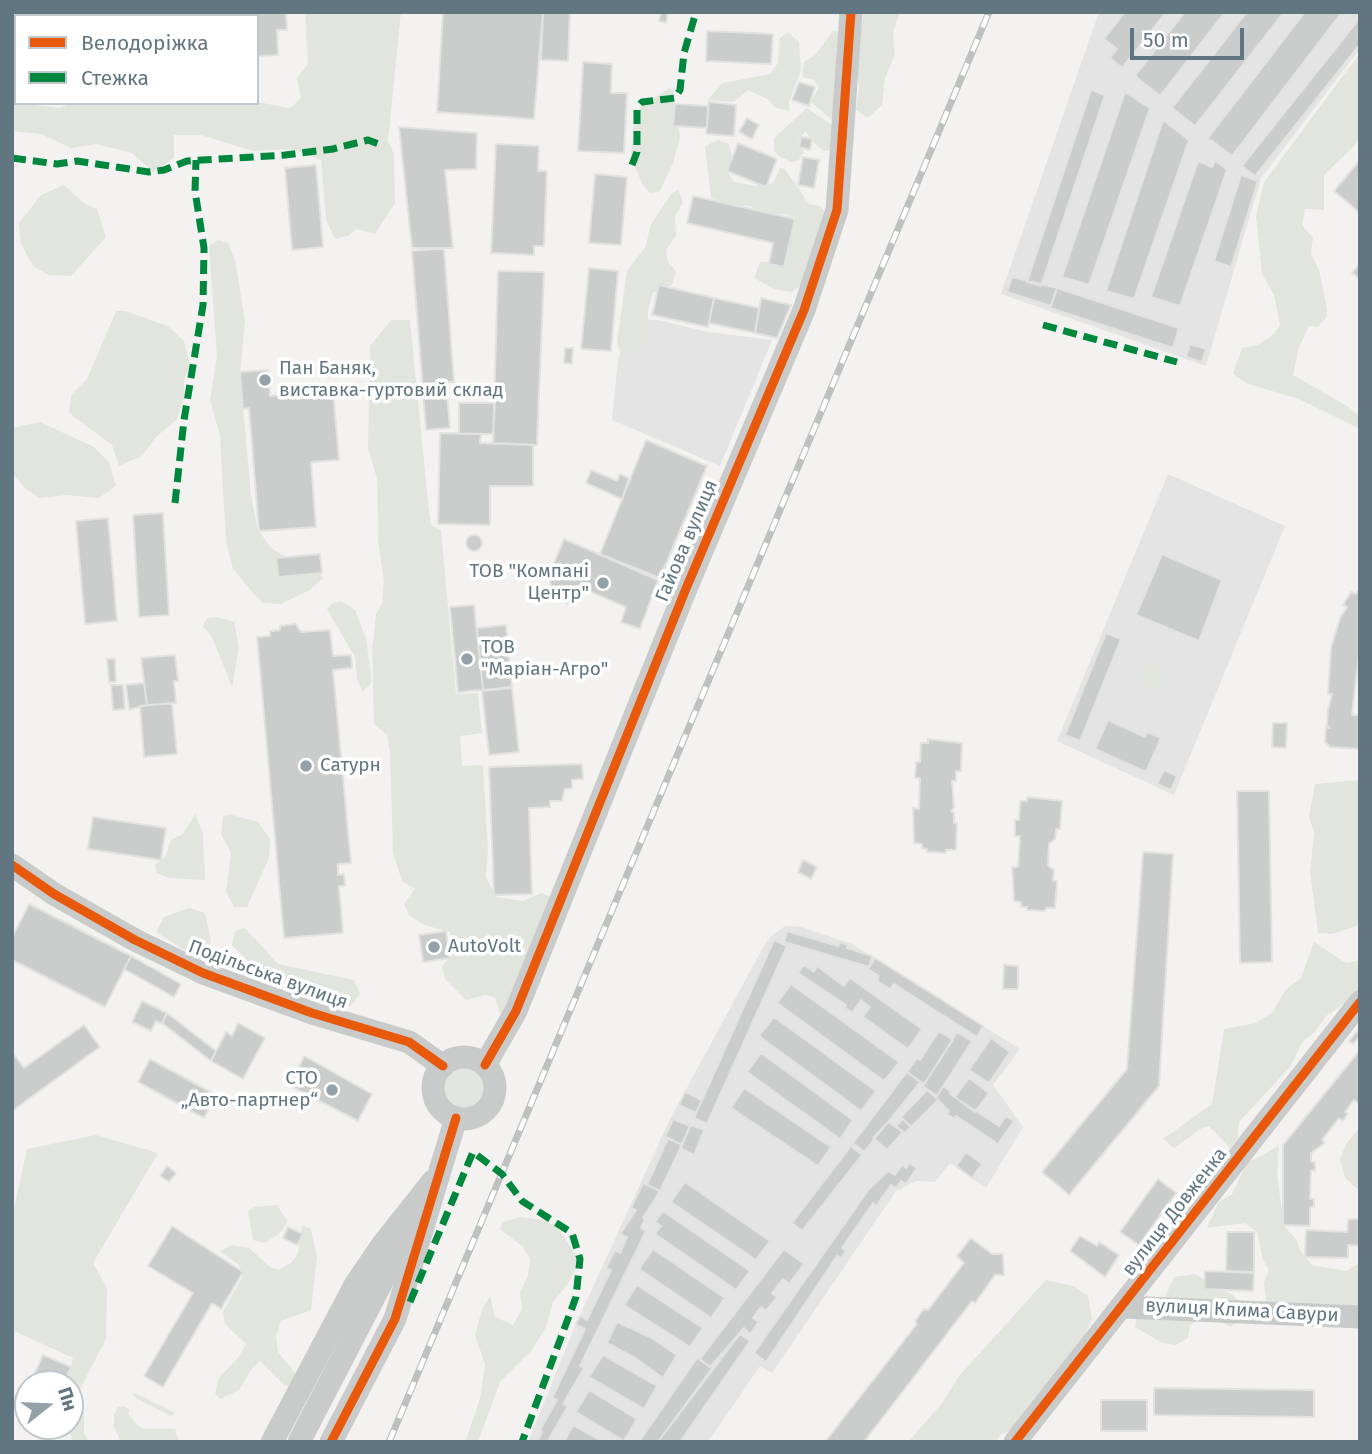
<!DOCTYPE html>
<meta charset="utf-8">
<style>
body{margin:0}
#map{position:relative;width:1372px;height:1454px;overflow:hidden;background:#f3f2f0;font-family:"Fira Sans",sans-serif}
canvas{display:block}
.frame{position:absolute;inset:0;border:14px solid #627681;pointer-events:none}
.legend{position:absolute;left:14px;top:14px;width:245px;height:91px;box-sizing:border-box;background:#fff;border:2px solid #c0c8cd;margin:0;padding:9px 12px;list-style:none;font-size:21px;color:#627681}
.legend li{display:flex;align-items:center;gap:14px;height:35px}
.legend b{width:35px;border:2px solid #c0c8cd}
.north{position:absolute;left:14px;top:1370px;width:70px;height:70px;box-sizing:border-box;background:#fff;border:2px solid #c0c8cd;border-radius:50%;rotate:72deg;font-size:19px;font-weight:700;line-height:28px;text-align:center;color:#627681}
.north::after{content:'';display:block;margin:auto;width:24px;height:32px;background:#95a1a8;clip-path:polygon(50% 0,100% 100%,50% 72%,0 100%)}
.scale{position:absolute;left:1130px;top:28px;width:114px;height:32px;box-sizing:border-box;border:4px solid #627681;border-top:0;padding-left:9px;font-size:21px;line-height:24px;white-space:nowrap;color:#627681;-webkit-text-stroke:5px #fff;paint-order:stroke}
</style>
<div id="map">
<canvas width="1372" height="1454"></canvas>
<div class="frame"></div>
<ul class="legend">
<li><b style="height:9px;background:#e8590c"></b>Велодоріжка</li>
<li><b style="height:9px;background:#00873e"></b>Стежка</li>
</ul>
<div class="north">Пн</div>
<div class="scale">50 m</div>
</div>
<script>
const c = document.querySelector('canvas').getContext('2d');
c.lineJoin = 'round';
function fillPath(path, color) {
  c.fillStyle = color;
  c.fill(path, 'evenodd');
}
function shape(rows) {
  const path = new Path2D();
  for (const r of rows) {
    if (r.length === 3) {
      path.moveTo(r[0] + r[2], r[1]);
      path.arc(r[0], r[1], r[2], 0, 2 * Math.PI);
      continue;
    }
    path.moveTo(r[0], r[1]);
    for (let i = 2; i < r.length; i += 2) path.lineTo(r[i], r[i + 1]);
  }
  return path;
}
function strokePath(path, color, width, dash) {
  c.strokeStyle = color;
  c.lineWidth = width;
  c.lineCap = dash ? 'butt' : 'round';
  c.setLineDash(dash || []);
  c.stroke(path);
}
function label(font, color, halo, rows, align = 'center') {
  c.font = font + ' "Fira Sans",sans-serif';
  c.lineWidth = 7;
  c.setLineDash([]);
  c.textBaseline = 'middle';
  c.strokeStyle = halo;
  c.fillStyle = color;
  for (const [text, x, y, turn = 0] of rows) {
    c.save();
    c.translate(x, y);
    c.rotate((+turn || 0) * Math.PI / 180);
    c.textAlign = isNaN(turn) ? turn : align;
    if (halo) c.strokeText(text, 0, 0);
    c.fillText(text, 0, 0);
    c.restore();
  }
}
fillPath(shape([
 [1099,12,1360,12,1360,49,1261,178,1206,366,1001,294],
 [631,319,658,320,708,332,772,340,720,466,612,420,618,360],
 [1168,474,1285,526,1174,795,1057,741],
 [785,926,801,927,852,944,1020,1049,993,1085,1023,1127,986,1188,950,1163,935,1182,916,1181,896,1191,772,1373,760,1366,708,1442,528,1442,576,1324,670,1119,760,953,770,937]
]), '#e3e4e3');
fillPath(shape([
 [305,12,401,12,388,141,394,154,395,203,375,234,356,229,348,236,335,239,326,220,321,160,292,149,253,151,201,135,174,135,174,158,153,172,132,153,96,144,71,148,41,134,12,131,12,31,16,37,16,103,60,108,72,103,257,102,290,108,301,98,297,78,308,64],
 [864,12,900,12,893,32,895,54,885,78,882,105,868,118,856,110,859,88,856,58],
 [833,31,841,32,842,122,832,120,811,102,819,87,814,80,802,77,804,62,815,55],
 [788,32,799,42,801,70,789,102,790,111,775,108,769,100,748,90,734,102,707,100,723,83,770,74,778,63,780,38],
 [1360,53,1360,140,1324,175,1324,210,1305,209,1302,225,1313,238,1311,254,1319,270,1327,308,1327,316,1318,327,1309,326,1299,347,1293,375,1347,406,1360,416,1360,429,1299,399,1248,384,1233,374,1242,348,1258,345,1274,334,1280,325,1274,295,1262,274,1256,216,1264,182],
 [670,88,673,91,680,137,673,163,660,191,650,193,642,184,631,156,634,123,641,105],
 [807,108,834,126,831,150,824,151,817,146,805,131,798,142,804,152,798,161,792,162,780,157,774,151,774,138],
 [718,140,729,144,733,160,727,171,734,182,755,186,773,183,780,168,785,169,809,204,820,206,833,222,801,286,791,292,774,289,754,278,760,262,786,262,795,218,786,214,771,215,749,206,728,205,711,198,705,146],
 [64,185,85,204,97,209,106,237,71,276,49,275,33,266,21,244,19,223,41,195],
 [678,190,683,203,675,216,676,236,666,250,668,262,676,271,672,285,653,293,648,310,648,334,642,350,621,355,617,342,627,271,646,246,650,226,672,193],
 [218,240,228,243,235,260,245,321,240,374,251,495,257,528,271,548,294,562,313,564,323,578,310,590,281,604,262,603,249,588,233,569,226,542,220,436,210,400,217,356,209,246],
 [116,311,125,311,168,326,184,341,190,365,184,380,184,398,177,419,156,437,142,456,119,466,112,445,69,413,71,395,87,379],
 [391,320,410,320,429,511,431,525,441,530,456,694,478,693,482,733,460,736,462,766,483,765,488,849,486,877,496,897,523,901,542,893,559,901,513,1006,500,1014,495,997,485,995,466,1000,445,979,442,966,453,953,450,932,424,925,409,915,404,904,415,889,402,881,393,853,390,753,387,735,374,724,372,651,376,614,382,604,384,581,378,541,377,479,368,448,370,346],
 [40,422,94,447,109,462,116,486,99,498,66,495,39,498,25,488,12,473,12,428],
 [342,601,355,610,366,638,372,682,363,692,357,680,355,657,327,609,333,603],
 [218,617,234,622,239,647,232,687,212,637,203,626,207,618],
 [1153,676,12],
 [1360,780,1360,925,1332,934,1318,933,1310,872,1314,833,1309,817,1315,784],
 [195,814,203,833,205,880,168,878,157,873,155,865,165,857,171,840,183,834],
 [232,815,258,822,270,839,269,858,247,907,234,907,226,892,231,853,221,834,223,816],
 [189,908,205,913,211,941,206,958,195,957,156,932,164,917],
 [245,928,278,964,354,980,360,994,351,1006,341,1006,326,998,305,995,268,982,232,945,235,931],
 [1314,942,1346,963,1360,960,1360,989,1355,996,1326,1016,1315,1032,1303,1041,1290,1067,1239,1122,1238,1138,1230,1148,1209,1126,1202,1128,1174,1148,1163,1139,1212,1104,1224,1029,1256,1023,1273,1012,1285,990,1301,978],
 [464,1088,20],
 [1360,1127,1360,1191,1345,1178,1340,1159,1346,1144],
 [96,1135,158,1153,93,1263,107,1288,106,1339,80,1389,80,1398,84,1407,84,1432,88,1442,73,1442,68,1426,70,1384,67,1384,73,1358,12,1330,12,1218,27,1149],
 [1279,1146,1277,1174,1284,1226,1296,1239,1301,1252,1312,1265,1347,1271,1360,1262,1360,1308,1328,1317,1318,1327,1309,1325,1266,1302,1264,1283,1269,1270,1263,1260,1257,1232,1245,1223,1207,1228,1218,1203,1232,1194,1247,1163],
 [277,1205,288,1222,280,1233,265,1243,253,1240,248,1211,254,1207],
 [520,1217,544,1220,558,1228,580,1261,568,1284,553,1302,546,1327,532,1350,500,1382,478,1442,465,1442,480,1399,485,1364,475,1335,482,1309,490,1296,495,1317,513,1325,522,1309,520,1293,528,1276,530,1259,523,1247,500,1229,503,1222],
 [302,1225,311,1229,317,1257,311,1310,281,1321,276,1336,278,1352,299,1378,293,1386,285,1386,260,1361,251,1370,239,1390,220,1399,215,1393,219,1378,238,1358,246,1344,225,1324,223,1311,242,1278,239,1265,220,1251,232,1245,249,1248,270,1267,279,1270,292,1262,298,1253],
 [1194,1274,1233,1295,1244,1307,1241,1320,1230,1327,1218,1319,1203,1318,1190,1325,1188,1338,1176,1345,1162,1343,1135,1327,1137,1314,1165,1297,1174,1277],
 [1046,1280,1073,1286,1088,1296,1092,1319,1079,1349,1012,1430,1000,1435,996,1442,908,1442,942,1403,959,1376],
 [135,1393,174,1412,174,1414,171,1416,132,1396],
 [124,1406,129,1409,128,1414,137,1425,145,1429,175,1429,179,1442,121,1442,114,1427,114,1415,118,1407]
]), '#e2e5de');
const building = shape([
 [133,12,286,12,287,30,277,30,278,55,257,56,257,16,133,16,133,12],
 [443,12,543,12,534,119,437,112,443,12],
 [543,12,570,12,568,61,541,60,543,12],
 [661,12,668,13,666,23,659,21,661,12],
 [1125,12,1166,12,1122,68,1110,58,1117,49,1104,39,1125,12],
 [1185,12,1225,12,1160,96,1135,76,1185,12],
 [1247,12,1284,12,1195,126,1172,108,1247,12],
 [1305,12,1342,12,1232,156,1208,138,1305,12],
 [1360,18,1360,44,1255,176,1242,166,1360,18],
 [707,31,773,34,771,64,706,61,707,31],
 [583,62,612,64,611,93,627,93,624,153,578,151,583,62],
 [799,82,815,87,809,106,792,100,799,82],
 [1091,90,1105,95,1041,286,1027,282,1091,90],
 [1125,92,1150,108,1089,285,1062,277,1125,92],
 [709,102,736,105,734,136,706,134,709,102],
 [675,104,708,106,707,128,673,126,675,104],
 [747,118,759,125,752,139,739,132,747,118],
 [1163,120,1189,140,1134,299,1106,291,1163,120],
 [399,127,477,133,476,169,445,170,453,248,412,248,399,127],
 [801,137,812,139,810,150,799,147,801,137],
 [738,143,777,159,766,187,727,171,738,143],
 [496,144,539,146,538,171,547,171,544,246,534,246,534,255,491,253,496,144],
 [803,157,819,160,814,188,798,185,803,157],
 [1215,160,1227,170,1180,306,1151,297,1198,161,1212,167,1215,160],
 [1360,160,1360,213,1334,191,1360,160],
 [316,165,323,247,292,250,285,168,316,165],
 [595,174,627,177,621,245,589,243,595,174],
 [1241,175,1258,181,1231,267,1214,261,1241,175],
 [693,196,795,219,784,267,769,264,773,243,687,223,693,196],
 [436,249,444,249,454,382,446,382,450,428,426,430,412,251,436,249],
 [1360,263,1360,279,1352,273,1360,263],
 [589,268,618,271,611,351,581,349,589,268],
 [498,271,544,272,537,445,493,443,498,271],
 [1012,277,1057,288,1051,306,1007,292,1012,277],
 [659,285,714,298,708,327,652,315,659,285],
 [1057,288,1179,328,1173,348,1050,308,1057,288],
 [714,298,759,308,755,333,709,323,714,298],
 [761,298,791,305,777,338,755,333,761,298],
 [1190,344,1206,349,1202,362,1186,357,1190,344],
 [565,348,573,348,572,364,564,363,565,348],
 [268,370,270,396,333,390,339,460,311,462,316,527,259,531,249,408,243,409,240,372,268,370],
 [459,403,495,403,493,434,459,434,459,403],
 [440,433,481,434,480,443,533,445,533,486,490,486,490,525,438,524,440,433],
 [646,440,707,466,660,578,600,554,646,440],
 [591,470,617,481,620,474,629,478,622,499,586,483,591,470],
 [163,513,169,615,139,617,133,515,163,513],
 [108,518,117,621,85,624,76,521,108,518],
 [474,543,8],
 [564,539,658,580,640,629,621,622,626,607,577,586,568,604,552,595,549,575,564,539],
 [320,554,322,573,278,577,276,558,320,554],
 [1162,554,1222,580,1199,641,1136,615,1162,554],
 [1360,588,1360,644,1352,715,1360,715,1360,749,1330,747,1325,742,1326,727,1330,728,1327,725,1328,710,1332,694,1328,694,1331,648,1340,618,1347,607,1343,605,1351,592,1356,594,1360,588],
 [474,605,483,690,458,692,450,607,474,605],
 [296,624,301,632,330,630,333,656,351,655,352,668,333,670,351,863,338,864,338,875,344,874,345,886,339,886,343,933,284,938,257,637,270,636,270,631,280,630,280,626,296,624],
 [506,625,512,687,483,690,477,628,506,625],
 [1106,633,1121,639,1080,741,1065,735,1106,633],
 [175,655,178,681,174,681,176,703,147,705,141,658,175,655],
 [107,659,115,659,116,682,109,682,107,659],
 [144,683,147,705,129,710,126,685,144,683],
 [111,685,123,685,125,709,113,710,111,685],
 [512,688,519,752,489,755,482,691,512,688],
 [172,703,177,754,144,757,140,706,172,703],
 [1108,720,1145,737,1147,732,1161,738,1146,772,1095,749,1108,720],
 [1273,723,1287,723,1286,748,1272,747,1273,723],
 [928,739,962,743,961,771,956,771,956,781,952,781,954,807,951,812,954,812,954,823,957,823,956,850,946,850,946,853,927,852,927,849,922,848,922,844,914,843,913,808,919,809,920,778,915,778,916,762,920,762,921,743,928,743,928,739],
 [582,764,583,779,572,780,572,788,565,789,562,801,550,801,550,807,529,808,532,894,494,895,489,767,582,764],
 [1164,770,1177,776,1171,790,1157,784,1164,770],
 [1237,791,1269,791,1272,962,1240,963,1237,791],
 [1027,797,1062,801,1060,829,1056,829,1055,839,1049,844,1048,865,1054,870,1053,881,1057,881,1055,908,1046,908,1045,911,1027,910,1027,907,1021,907,1021,902,1014,901,1012,867,1018,867,1020,836,1015,836,1015,820,1019,820,1020,801,1027,801,1027,797],
 [93,817,166,828,161,860,88,849,93,817],
 [1143,852,1173,854,1159,1086,1069,1195,1042,1172,1127,1069,1143,852],
 [803,860,817,867,811,879,798,872,803,860],
 [29,904,131,956,105,1007,12,960,12,938,29,904],
 [446,931,450,958,423,962,419,935,446,931],
 [787,931,838,946,840,942,848,945,847,948,872,956,869,967,784,942,787,931],
 [774,940,787,946,707,1124,694,1118,774,940],
 [131,956,181,984,174,997,124,969,131,956],
 [875,958,983,1026,977,1037,894,984,890,989,877,981,879,976,868,969,875,958],
 [804,965,814,972,817,966,844,986,850,978,922,1029,908,1049,863,1017,870,1007,861,1000,852,1013,844,1007,846,1005,798,973,804,965],
 [1004,965,1018,966,1018,989,1003,989,1004,965],
 [791,984,899,1062,884,1081,777,1003,791,984],
 [142,1001,167,1013,162,1024,156,1021,151,1031,132,1022,142,1001],
 [167,1013,216,1051,211,1061,162,1023,167,1013],
 [774,1017,876,1091,861,1111,759,1036,774,1017],
 [238,1023,265,1038,243,1079,211,1061,226,1032,232,1036,238,1023],
 [84,1025,100,1047,12,1111,12,1059,15,1056,24,1068,84,1025],
 [939,1031,953,1040,924,1084,907,1072,917,1058,920,1060,939,1031],
 [1357,1031,1360,1036,1353,1044,1349,1041,1357,1031],
 [957,1032,972,1041,937,1096,923,1086,957,1032],
 [991,1038,1010,1052,989,1083,969,1070,991,1038],
 [1360,1050,1360,1100,1358,1103,1354,1100,1345,1112,1348,1114,1343,1121,1339,1118,1322,1140,1325,1143,1311,1153,1311,1162,1315,1162,1315,1171,1311,1170,1310,1199,1314,1199,1314,1207,1310,1207,1310,1226,1283,1225,1283,1145,1360,1050],
 [761,1053,853,1120,840,1139,747,1072,761,1053],
 [304,1056,372,1094,358,1121,291,1086,304,1056],
 [150,1059,216,1095,204,1118,138,1082,150,1059],
 [907,1072,920,1082,864,1152,853,1143,907,1072],
 [969,1078,989,1093,975,1112,955,1097,969,1078],
 [943,1086,951,1092,950,1094,999,1126,1006,1116,1014,1121,998,1144,956,1116,954,1119,947,1114,949,1111,936,1098,943,1086],
 [744,1088,831,1147,818,1166,731,1108,744,1088],
 [927,1090,938,1100,911,1127,901,1117,927,1090],
 [685,1092,702,1100,696,1113,679,1105,685,1092],
 [673,1119,690,1126,682,1145,665,1137,673,1119],
 [903,1119,911,1127,905,1133,896,1126,903,1119],
 [888,1122,903,1132,887,1150,873,1138,888,1122],
 [691,1125,704,1130,694,1155,680,1148,691,1125],
 [668,1138,682,1145,660,1191,647,1185,668,1138],
 [851,1146,862,1155,802,1231,792,1223,851,1146],
 [966,1152,982,1164,972,1178,956,1166,966,1152],
 [910,1163,917,1168,906,1184,901,1181,896,1188,891,1185,876,1206,873,1203,842,1248,846,1251,841,1258,837,1256,766,1362,754,1353,869,1189,888,1171,895,1175,902,1165,906,1168,910,1163],
 [167,1166,176,1173,169,1182,160,1176,167,1166],
 [1158,1179,1176,1193,1139,1245,1120,1232,1158,1179],
 [685,1182,770,1241,756,1260,671,1202,685,1182],
 [643,1183,660,1191,643,1218,645,1219,641,1228,646,1231,580,1366,584,1368,563,1404,568,1406,549,1439,552,1442,537,1442,542,1432,540,1430,557,1400,552,1398,585,1329,576,1324,580,1316,587,1320,611,1270,606,1268,615,1250,620,1253,627,1237,620,1234,636,1210,631,1208,643,1183],
 [663,1211,750,1271,736,1290,655,1234,661,1226,655,1222,663,1211],
 [1348,1219,1360,1219,1360,1246,1348,1245,1348,1258,1305,1257,1306,1230,1347,1232,1348,1219],
 [172,1226,243,1272,221,1309,212,1303,163,1387,144,1376,193,1293,148,1266,172,1226],
 [288,1227,303,1234,297,1245,283,1238,288,1227],
 [1227,1232,1254,1232,1254,1272,1226,1271,1227,1232],
 [1080,1236,1097,1246,1099,1242,1119,1255,1105,1277,1070,1251,1080,1236],
 [971,1238,992,1254,1003,1254,1004,1275,995,1275,975,1303,972,1301,864,1442,825,1442,917,1324,915,1321,924,1309,928,1310,964,1263,957,1256,971,1238],
 [653,1249,725,1298,711,1318,639,1269,653,1249],
 [784,1249,804,1264,789,1284,783,1279,772,1293,777,1297,766,1311,761,1307,753,1318,759,1322,750,1334,744,1328,710,1367,700,1359,784,1249],
 [1205,1271,1254,1273,1253,1291,1204,1289,1205,1271],
 [637,1285,703,1328,690,1347,624,1305,637,1285],
 [617,1322,650,1337,677,1355,663,1378,635,1358,607,1343,617,1322],
 [740,1334,750,1341,680,1442,658,1442,740,1334],
 [43,1355,71,1367,63,1384,30,1384,43,1355],
 [603,1355,657,1386,644,1409,589,1377,603,1355],
 [697,1358,712,1368,658,1442,639,1442,697,1358],
 [1154,1388,1314,1390,1314,1417,1154,1415,1154,1388],
 [589,1390,637,1419,624,1441,576,1412,589,1390],
 [1101,1400,1147,1400,1147,1431,1101,1431,1101,1400],
 [573,1425,603,1442,564,1442,573,1425]
]);
fillPath(building, '#cbcccc');
strokePath(building, '#e2e2e0', 2);
strokePath(shape([
 [12,865,54,894,135,940,203,973,312,1013,409,1042,443,1066],
 [464,1088,31],
 [485,1065,516,1011,685,591,804,310,837,210,851,12],
 [1124,1307,1360,1317],
 [272,1442,355,1285,383,1244,433,1181],
 [299,1442,412,1224],
 [331,1442,395,1319,456,1118],
 [1015,1442,1360,1002]
]), '#c9cbcb', 23);
const rail = shape([
 [389,1442,989,12]
]);
strokePath(rail, '#bfc1c1', 7);
strokePath(rail, '#fff', 4.5, [13]);
strokePath(shape([
 [12,158,57,164,77,161,149,172,164,170,187,161,285,155,333,149,368,140,384,146],
 [632,165,637,152,637,108,642,102,675,98,680,90,684,53,696,12],
 [1043,325,1177,362],
 [175,503,184,420,203,305,204,248,195,191,196,160],
 [410,1302,473,1152,502,1174,522,1201,572,1233,580,1259,576,1297,522,1442]
]), '#00873e', 7, [14, 7]);
strokePath(shape([
 [12,865,54,894,135,940,203,973,312,1013,409,1042,443,1066],
 [485,1065,516,1011,685,591,804,310,837,210,851,12],
 [331,1442,395,1319,456,1118],
 [1015,1442,1360,1002]
]), '#e8590c', 9);
for (const [x, y, r, color] of [
 [265,380,7,"#95a1a8"],
 [603,583,7,"#95a1a8"],
 [467,659,7,"#95a1a8"],
 [306,766,7,"#95a1a8"],
 [434,947,7,"#95a1a8"],
 [332,1090,7,"#95a1a8"]
]) {
  const dot = new Path2D();
  dot.arc(x, y, r, 0, 2 * Math.PI);
  c.fillStyle = color;
  c.fill(dot);
  strokePath(dot, '#fff', 2.5);
}
label('19px', '#627681', '#fff', [
 ["Пан Баняк,",279,369],
 ["виставка-гуртовий склад",279,391],
 ["ТОВ \"Компані",589,572,"right"],
 ["Центр\"",589,594,"right"],
 ["ТОВ",481,648],
 ["\"Маріан-Агро\"",481,670],
 ["Сатурн",320,766],
 ["AutoVolt",448,947],
 ["СТО",318,1079,"right"],
 ["„Авто-партнер“",318,1101,"right"]
], 'left');
label('19px', '#627681', '#fff', [
 ["Гайова вулиця",687,541,-67],
 ["Подільська вулиця",268,975,20],
 ["вулиця Довженка",1175,1212,-52],
 ["вулиця Клима Савури",1242,1311,3]
]);
</script>
